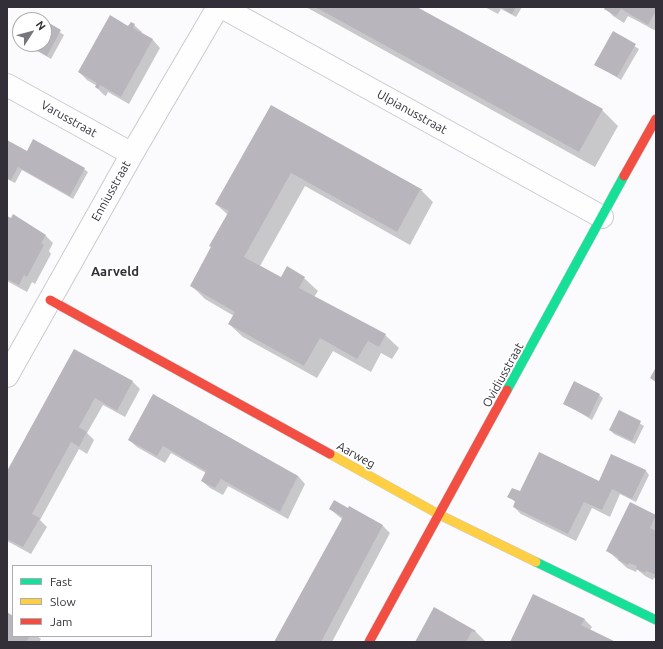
<!DOCTYPE html>
<style>
body{margin:0}
#map{position:relative;width:663px;height:649px;overflow:hidden;background:#fbfafd;font-family:Ubuntu,sans-serif}
canvas{display:block}
.frame{position:absolute;inset:0;border:8px solid #322f38;pointer-events:none}
.legend{position:absolute;left:12px;top:565px;width:140px;height:72px;box-sizing:border-box;background:#fff;border:1px solid #adacaf;margin:0;padding:5px 7px;list-style:none;font-size:12px;color:#322f38}
.legend li{display:flex;align-items:center;gap:8px;height:20px}
.legend b{width:20px;border:1px solid #adacaf}
.north{position:absolute;left:12px;top:12px;width:40px;height:40px;box-sizing:border-box;background:#fff;border:1px solid #adacaf;border-radius:50%;rotate:54deg;font-size:11px;font-weight:700;line-height:16px;text-align:center;color:#322f38}
.north::after{content:'';display:block;margin:auto;width:14px;height:18px;background:#78767d;clip-path:polygon(50% 0,100% 100%,50% 72%,0 100%)}
</style>
<div id="map">
<canvas width="663" height="649"></canvas>
<div class="frame"></div>
<ul class="legend">
<li><b style="height:5px;background:#16e098"></b>Fast</li>
<li><b style="height:5px;background:#ffcf43"></b>Slow</li>
<li><b style="height:5px;background:#f24e42"></b>Jam</li>
</ul>
<div class="north">N</div>
</div>
<script>
const c = document.querySelector('canvas').getContext('2d');
c.lineJoin = 'round';
function fillPath(path, color) {
  c.fillStyle = color;
  c.fill(path, 'evenodd');
}
function shape(rows) {
  const path = new Path2D();
  for (const r of rows) {
    path.moveTo(r[0], r[1]);
    for (let i = 2; i < r.length; i += 2) path.lineTo(r[i], r[i + 1]);
  }
  return path;
}
function strokePath(path, color, width, dash) {
  c.strokeStyle = color;
  c.lineWidth = width;
  c.lineCap = dash ? 'butt' : 'round';
  c.setLineDash(dash || []);
  c.stroke(path);
}
function label(font, color, halo, rows, align = 'center') {
  c.font = font + ' Ubuntu,sans-serif';
  c.lineWidth = 4;
  c.setLineDash([]);
  c.textBaseline = 'middle';
  c.strokeStyle = halo;
  c.fillStyle = color;
  for (const [text, x, y, turn = 0] of rows) {
    c.save();
    c.translate(x, y);
    c.rotate((+turn || 0) * Math.PI / 180);
    c.textAlign = isNaN(turn) ? turn : align;
    if (halo) c.strokeText(text, 0, 0);
    c.fillText(text, 0, 0);
    c.restore();
  }
}
fillPath(shape([
 [306,7,415,7,602,110,618,126,595,167],
 [485,7,522,7,516,17,501,9,498,14],
 [606,7,656,7,656,31,628,16,624,23,613,16,605,8],
 [34,16,41,20,32,20],
 [44,22,64,35,51,59,25,44,44,44],
 [134,25,142,32,141,34,153,40,160,48,129,104,108,92,106,96,104,95,96,87,97,86,87,80,79,72,129,27],
 [613,33,639,49,621,80,596,64],
 [271,106,420,189,433,202,410,245,305,186,260,266,281,278,304,278,318,291,314,297,385,335,399,348,392,359,381,353,371,372,333,351,317,378,243,337,229,324,234,316,205,299,191,285,228,215,216,204],
 [7,141,27,152,84,169,88,172,73,199,22,170,15,183,7,179],
 [7,217,45,235,53,243,49,251,51,254,35,284,32,282,27,292,7,281],
 [74,350,133,382,140,389,125,417,103,405,87,433,94,440,87,454,79,449,40,520,47,527,31,554,7,541,7,473],
 [599,395,603,398,592,420,564,403],
 [154,396,298,476,305,484,288,519,228,486,223,495,210,488,202,481,206,473,171,453,165,463,137,447,129,440],
 [619,411,644,426,635,444,614,434,610,430],
 [612,455,646,471,649,475,636,502,620,494,610,517,592,508,576,541,521,514,514,507,516,502,509,497,519,492,599,482],
 [350,507,383,526,390,533,332,642,275,642,343,520,330,509,349,509],
 [655,516,656,578,654,578,653,580,645,576,639,571,637,569,636,572,627,568,608,551],
 [434,609,475,631,486,642,416,642],
 [7,613,13,618,13,636,37,636,41,639,39,642,7,642],
 [584,619,592,627,590,630,615,642,511,642]
]), '#0003');
fillPath(shape([
 [315,7,417,7,603,109,579,152],
 [500,7,516,7,512,14],
 [605,7,656,7,656,11,648,25,621,9,616,16,604,9],
 [110,15,128,26,131,22,135,24,133,28,153,39,121,97,100,85,98,89,95,87,97,83,78,72],
 [44,20,61,30,47,56,26,44,44,44],
 [613,31,636,44,617,77,594,65],
 [271,105,423,190,420,190,397,232,291,173,244,257,281,277,287,266,305,277,299,288,386,334,379,347,368,341,357,359,320,338,304,366,228,324,235,312,190,286,211,247,209,246,229,211,215,204],
 [33,139,85,168,70,196,18,167,11,180,7,178,7,140,27,151],
 [13,214,46,235,41,243,44,245,27,277,24,275,19,285,7,279,7,216,11,218],
 [74,349,133,381,117,411,95,398,79,427,87,432,79,447,71,442,32,514,40,518,23,547,7,539,7,471],
 [656,367,656,382,650,378],
 [574,381,600,394,589,417,563,404],
 [153,394,298,476,280,512,221,479,215,488,201,481,206,471,163,446,157,456,128,440],
 [619,410,641,421,632,441,609,430],
 [539,452,599,481,611,454,646,470,632,499,612,489,602,510,584,502,568,534,513,507,515,501,507,497,512,488,520,491],
 [334,500,348,508,349,506,383,525,321,642,274,642,343,517,329,509],
 [630,502,656,515,650,528,656,531,656,575,646,571,645,573,636,569,637,566,629,563,628,565,618,560,619,558,606,551],
 [533,594,585,619,581,625,616,642,510,642],
 [434,607,476,631,474,632,472,631,466,642,415,642],
 [7,612,13,616,13,636,30,636,26,642,7,642]
]), '#b8b6bc');
const street = shape([
 [222,7,602,217],
 [7,85,132,154],
 [7,376,132,154,218,7]
]);
const fast = shape([
 [507,390,624,176],
 [536,562,656,620]
]);
const slow = shape([
 [330,454,440,515,536,562]
]);
const jam = shape([
 [624,176,656,119],
 [50,300,330,454],
 [369,642,507,390]
]);
strokePath(street, '#cccacf', 24);
strokePath(fast, '#cccacf', 10);
strokePath(slow, '#cccacf', 10);
strokePath(jam, '#cccacf', 10);
strokePath(street, '#fefeff', 22);
strokePath(fast, '#16e098', 9);
strokePath(slow, '#ffcf43', 9);
strokePath(jam, '#f24e42', 9);
label('12px', '#322f38', '#fff', [
 ["Ulpianusstraat",412,112,29],
 ["Varusstraat",69,119,29],
 ["Enniusstraat",111,191,-61],
 ["Ovidiusstraat",503,375,-61],
 ["Aarweg",356,455,29]
]);
label('bold 13px', '#322f38', '#fff', [
 ["Aarveld",115,272]
]);
</script>
